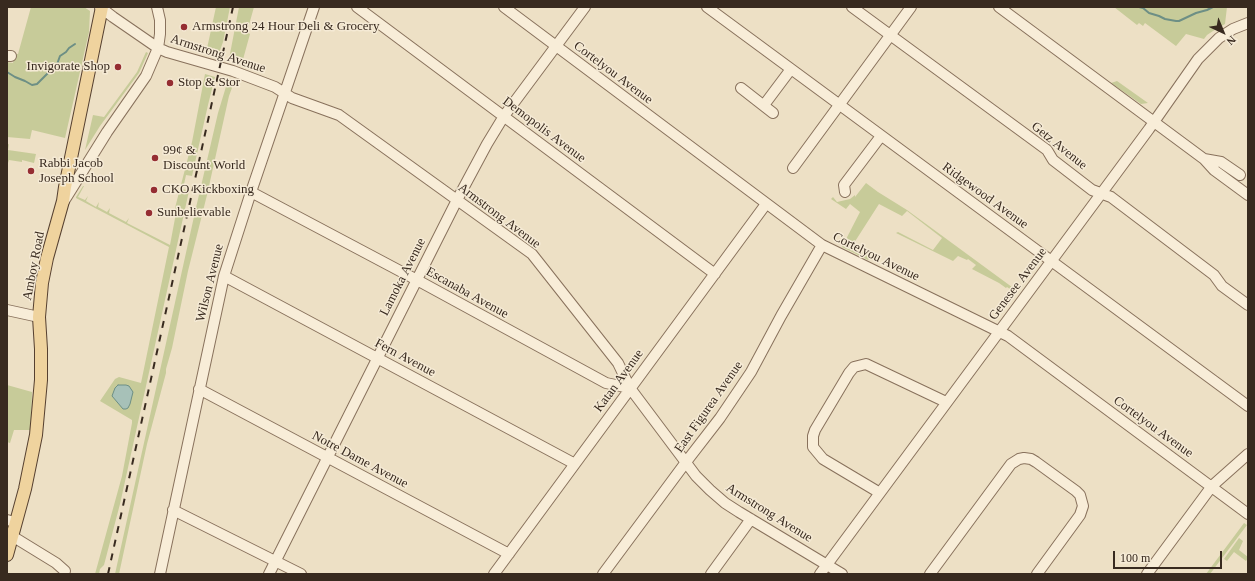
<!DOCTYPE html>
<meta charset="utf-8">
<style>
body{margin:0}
#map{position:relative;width:1255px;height:581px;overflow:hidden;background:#ede0c5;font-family:Georgia,serif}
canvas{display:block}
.frame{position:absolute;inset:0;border:8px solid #382a1f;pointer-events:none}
.north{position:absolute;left:1203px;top:12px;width:40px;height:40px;-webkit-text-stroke:3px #f5ead5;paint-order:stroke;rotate:136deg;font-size:11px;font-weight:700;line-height:16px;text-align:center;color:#382a1f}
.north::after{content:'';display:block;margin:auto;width:14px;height:18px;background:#382a1f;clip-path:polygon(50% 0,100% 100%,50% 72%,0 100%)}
.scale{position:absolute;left:1113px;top:551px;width:109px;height:18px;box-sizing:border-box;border:2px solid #382a1f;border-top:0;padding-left:5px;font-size:12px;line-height:14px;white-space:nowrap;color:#382a1f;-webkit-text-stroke:3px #f5ead5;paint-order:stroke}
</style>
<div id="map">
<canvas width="1255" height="581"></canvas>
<div class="frame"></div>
<div class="north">N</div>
<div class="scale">100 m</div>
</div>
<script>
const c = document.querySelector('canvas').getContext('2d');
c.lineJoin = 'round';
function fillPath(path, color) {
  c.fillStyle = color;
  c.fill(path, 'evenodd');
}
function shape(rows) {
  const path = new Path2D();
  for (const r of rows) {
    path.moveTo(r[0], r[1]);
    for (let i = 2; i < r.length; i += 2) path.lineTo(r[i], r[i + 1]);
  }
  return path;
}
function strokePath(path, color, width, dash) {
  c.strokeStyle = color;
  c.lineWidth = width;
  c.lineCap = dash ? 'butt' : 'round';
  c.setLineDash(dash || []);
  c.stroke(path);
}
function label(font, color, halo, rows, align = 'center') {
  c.font = font + ' Georgia,serif';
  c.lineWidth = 3;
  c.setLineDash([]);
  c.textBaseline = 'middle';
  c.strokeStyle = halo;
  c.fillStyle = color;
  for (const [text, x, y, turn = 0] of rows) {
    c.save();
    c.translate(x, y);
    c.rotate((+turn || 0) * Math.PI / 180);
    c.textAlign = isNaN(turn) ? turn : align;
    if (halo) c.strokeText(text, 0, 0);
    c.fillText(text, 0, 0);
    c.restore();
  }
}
fillPath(shape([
 [31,7,84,7,90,11,89,32,65,138,32,130,30,139,7,137,7,62,13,63,15,54,18,54],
 [216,7,230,7,223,42,218,56,206,53],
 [239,7,254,7,247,32,250,34,242,63,229,59],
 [1114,7,1227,7,1225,24,1213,31,1207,35,1204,39,1186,34,1176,46,1145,23,1143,26,1139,23,1137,25],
 [146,52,148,53,139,73,100,126,85,150,93,115,104,117,137,72],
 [205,74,215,77,208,105,192,176,186,175,183,189,189,191,120,504,104,565,100,569,99,574,95,574,122,476,132,423,132,420,100,401,115,379,119,377,141,383,169,247,76,198,76,197,83,186,84,186,78,197,85,200,88,196,86,201,96,207,99,202,98,207,107,212,110,208,109,213,126,222,129,218,127,223,170,245,176,213,175,208,192,142],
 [228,80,234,81,237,86,233,85,229,96,207,195,188,271,172,348,166,369,166,373,147,444,119,574,115,574,195,212,218,113],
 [1117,81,1148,103,1141,104,1111,83],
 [9,144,8,150,36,154,34,163,22,160,22,162,9,160,7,166,7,145],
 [866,183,878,192,907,210,1016,290,1014,292,1007,287,1006,288,999,283,972,269,976,265,968,259,967,260,958,256,953,261,896,233,898,232,933,250,942,238,907,211,902,216,879,204,854,243,862,248,861,251,870,257,868,260,842,247,860,212,850,204,846,209,831,199,833,197,837,202,850,199,855,195,855,197],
 [7,385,32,392,31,430,14,430,10,443,7,442],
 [1244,523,1247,525,1210,574,1206,574],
 [1239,538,1243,541,1239,550,1248,557,1248,558,1246,561,1234,552,1227,561,1224,559]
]), '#c7cb99');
const water = shape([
 [118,385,126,385,129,386,133,392,130,404,128,408,126,409,123,409,112,396,115,388,118,385]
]);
fillPath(water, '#a7c1b8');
strokePath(water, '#6d8f85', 1);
strokePath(shape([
 [1139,7,1143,8,1149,13,1159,16,1165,19,1176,21,1179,21,1196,13,1207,10,1213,7],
 [7,72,15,77,25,81,32,85,37,84,48,73,56,67,60,56,66,52,69,48,75,44]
]), '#6d8f85', 2);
const minor = shape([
 [100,7,113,17,158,48,167,52,233,71,275,87,292,98,339,115,532,254,618,363,630,388,696,476,710,490,725,503,739,512,842,574],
 [357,7,715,274],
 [504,7,822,245,1008,336,1248,514],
 [707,7,1248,406],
 [852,7,1047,150,1053,160,1092,190,1111,197,1214,275,1222,286,1248,305],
 [999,7,1204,159,1214,170,1248,195],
 [7,56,11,56],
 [741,88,773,113],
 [764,105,791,69],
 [1204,159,1221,162,1240,175],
 [793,168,911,7],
 [251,192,417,280,606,383,630,388],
 [845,192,844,185,881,136],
 [64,201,107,132,146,76,158,48,160,34,160,20,157,7],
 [224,276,575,464],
 [7,310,39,317],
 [199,389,509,554],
 [880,493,823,459,813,447,813,436,815,430,849,373,854,367,866,364,946,402],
 [173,510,301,574],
 [7,520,15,522],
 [12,536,56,563,65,571],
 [160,574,224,276,251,192,314,7],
 [269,574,457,200,487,144,504,116,585,7],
 [494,574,766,204],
 [603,574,686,462,720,418,751,372,781,316,822,245],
 [711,574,751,519],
 [820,574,1149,129,1198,59,1219,38,1233,29,1248,23],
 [930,574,1011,464,1019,459,1024,458,1031,459,1036,462,1076,491,1080,495,1083,506,1080,515,1037,574],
 [1147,574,1212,486,1248,454]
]);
const major = shape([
 [7,555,25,489,36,435,41,380,41,349,39,317,42,283,47,258,63,201,65,187,102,7]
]);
strokePath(minor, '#88715c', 12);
strokePath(major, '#564030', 14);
strokePath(minor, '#f8edd8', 10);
strokePath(major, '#efd39e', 12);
strokePath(shape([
 [108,574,233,7]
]), '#382a1f', 2, [7, 7]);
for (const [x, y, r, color] of [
 [184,27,4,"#952d32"],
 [118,67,4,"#952d32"],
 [170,83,4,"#952d32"],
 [155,158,4,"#952d32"],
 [31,171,4,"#952d32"],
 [154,190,4,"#952d32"],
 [149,213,4,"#952d32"]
]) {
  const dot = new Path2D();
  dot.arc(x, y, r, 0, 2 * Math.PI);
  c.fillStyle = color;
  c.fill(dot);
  strokePath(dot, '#f5ead5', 1.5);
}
label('13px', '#382a1f', '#f5ead5', [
 ["Armstrong 24 Hour Deli & Grocery",192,27],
 ["Invigorate Shop",110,67,"right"],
 ["Stop & Stor",178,83],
 ["99¢ &",163,151],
 ["Discount World",163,166],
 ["Rabbi Jacob",39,164],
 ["Joseph School",39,179],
 ["CKO Kickboxing",162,190],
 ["Sunbelievable",157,213]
], 'left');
label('13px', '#382a1f', '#f5ead5', [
 ["Armstrong Avenue",218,54,18],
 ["Cortelyou Avenue",613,73,37],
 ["Demopolis Avenue",544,130,37],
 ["Getz Avenue",1059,146,39],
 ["Ridgewood Avenue",985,196,36],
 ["Armstrong Avenue",499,216,37],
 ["Cortelyou Avenue",876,257,26],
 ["Amboy Road",34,266,-79],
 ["Lamoka Avenue",403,277,-63],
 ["Wilson Avenue",210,283,-76],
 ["Genesee Avenue",1018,284,-53],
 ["Escanaba Avenue",467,293,29],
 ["Fern Avenue",405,358,28],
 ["Katan Avenue",619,381,-54],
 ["East Figurea Avenue",709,407,-55],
 ["Cortelyou Avenue",1153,427,36],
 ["Notre Dame Avenue",360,460,28],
 ["Armstrong Avenue",769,513,32]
]);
</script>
